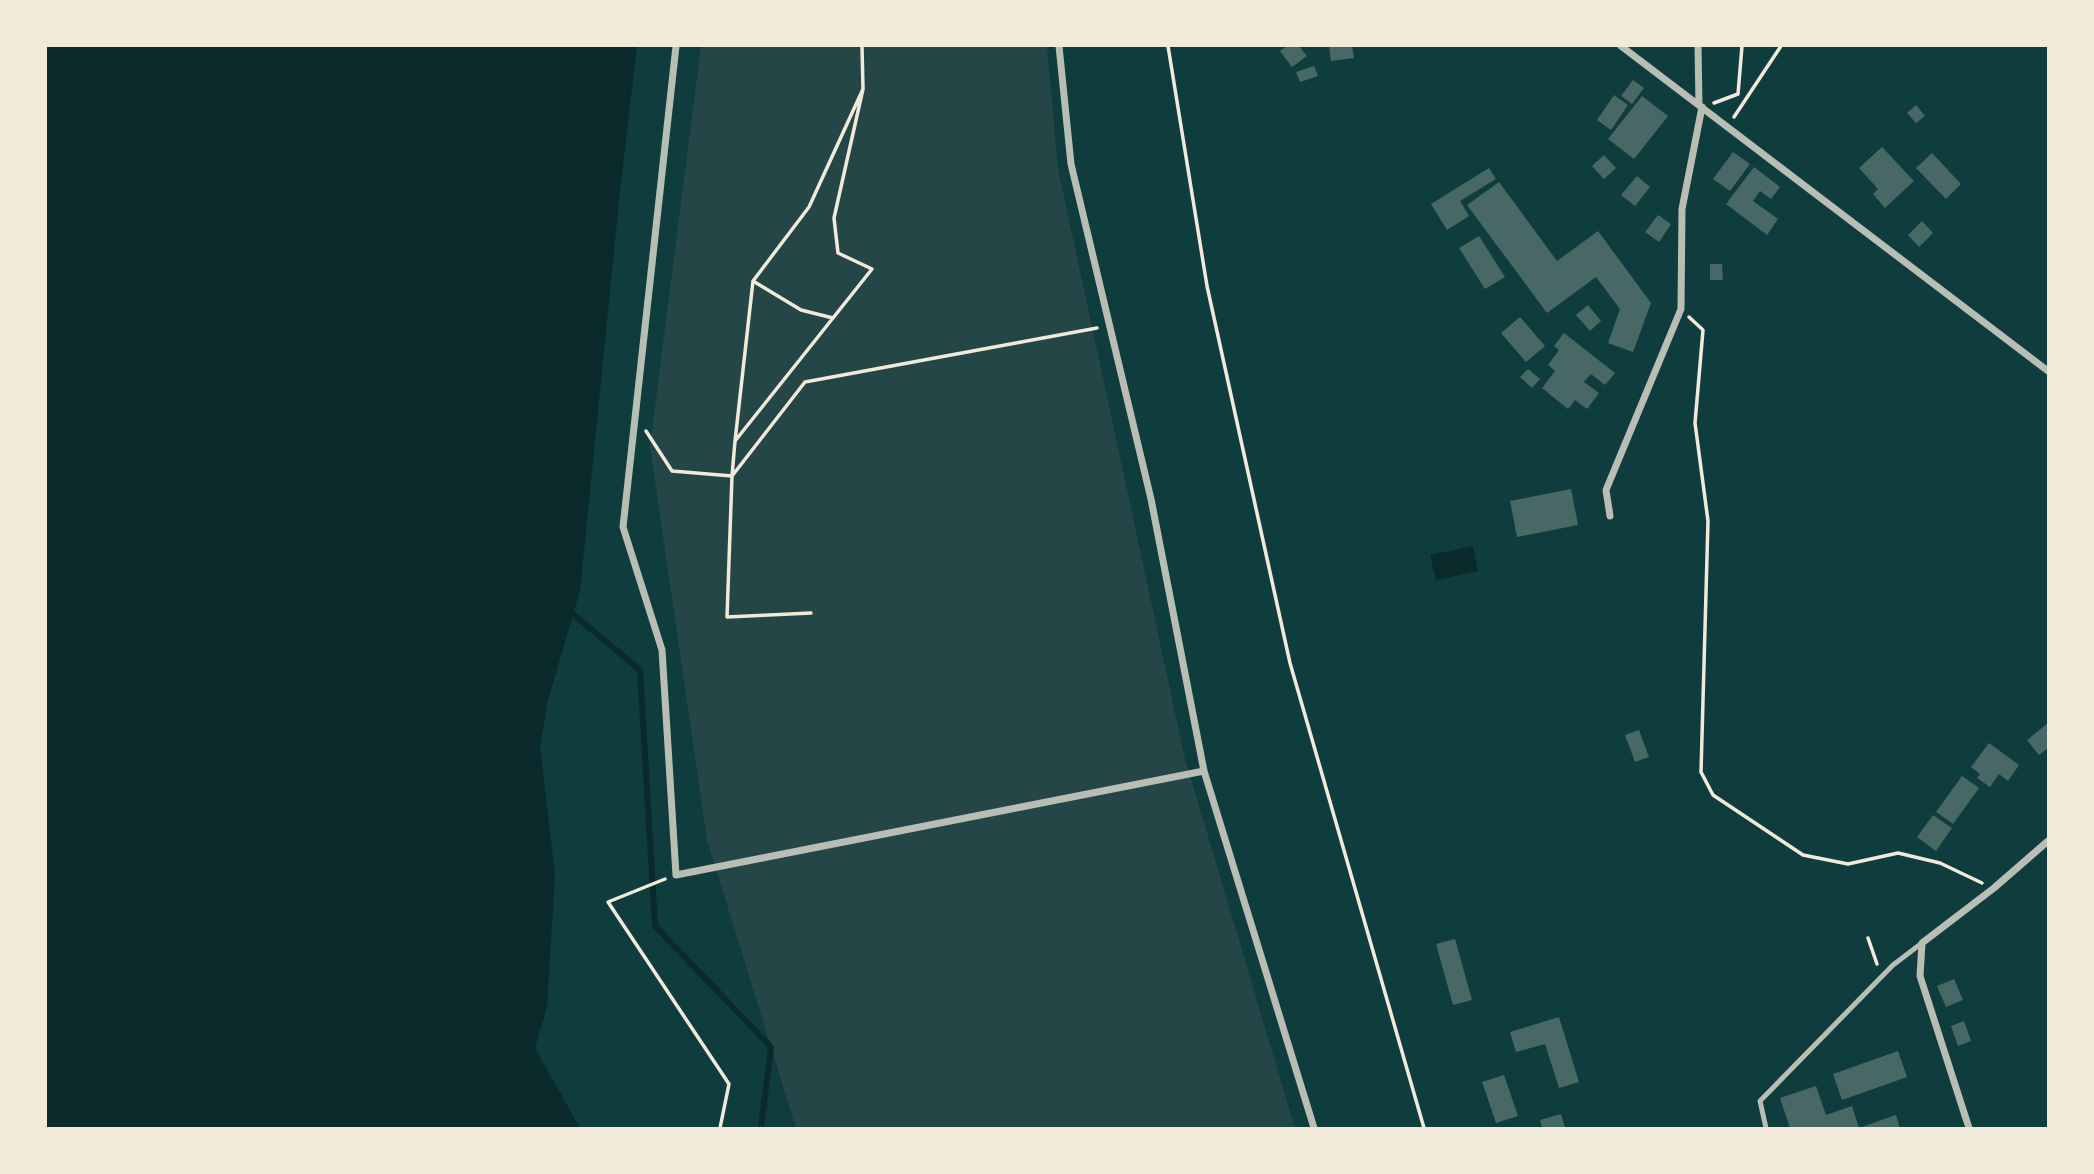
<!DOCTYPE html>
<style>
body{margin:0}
#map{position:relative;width:2094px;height:1174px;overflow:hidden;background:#0f3d3e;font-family:Quicksand,sans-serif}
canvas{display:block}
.frame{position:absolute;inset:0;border:47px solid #f1e9da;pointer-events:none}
</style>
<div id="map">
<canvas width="2094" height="1174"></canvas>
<div class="frame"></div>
</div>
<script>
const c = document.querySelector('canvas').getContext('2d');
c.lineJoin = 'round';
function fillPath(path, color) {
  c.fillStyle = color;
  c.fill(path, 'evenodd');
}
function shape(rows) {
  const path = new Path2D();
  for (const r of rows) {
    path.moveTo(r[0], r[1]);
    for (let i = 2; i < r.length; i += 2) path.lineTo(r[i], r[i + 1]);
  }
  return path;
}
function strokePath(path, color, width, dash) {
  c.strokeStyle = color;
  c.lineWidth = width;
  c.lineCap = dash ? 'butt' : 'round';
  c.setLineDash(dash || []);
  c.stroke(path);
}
fillPath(shape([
 [701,46,1047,46,1058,169,1185,759,1295,1128,796,1128,707,840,650,446]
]), '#244646');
fillPath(shape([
 [46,46,637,46,620,191,580,591,548,700,540,747,555,875,547,1007,535,1048,580,1128,46,1128],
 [1473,546,1478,571,1436,580,1430,555]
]), '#0a2a2b');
strokePath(shape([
 [573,614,640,670,655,926,771,1047,761,1128]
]), '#0a2a2b', 6);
fillPath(shape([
 [1287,46,1299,46,1307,56,1292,67,1280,51],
 [1329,46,1352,46,1354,58,1331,61],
 [1314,66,1318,76,1300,82,1296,72],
 [1633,80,1644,88,1632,104,1621,96],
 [1614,95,1628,105,1611,130,1597,120],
 [1642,96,1668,116,1634,159,1608,139],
 [1916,105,1925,116,1916,123,1907,113],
 [1882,147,1914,181,1885,208,1873,194,1878,189,1859,168],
 [1733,152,1750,164,1730,191,1713,179],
 [1932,153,1961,184,1946,199,1916,168],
 [1604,155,1616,168,1604,179,1592,166],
 [1754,167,1780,187,1771,199,1760,191,1753,201,1778,219,1767,235,1726,204],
 [1489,168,1496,179,1460,201,1469,216,1447,230,1431,204],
 [1637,176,1650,187,1635,206,1621,195],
 [1499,182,1557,261,1598,231,1651,303,1633,352,1608,343,1620,309,1596,277,1547,313,1467,205],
 [1658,215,1671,224,1659,242,1645,232],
 [1922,221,1933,233,1919,247,1908,235],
 [1479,236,1505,277,1485,289,1459,248],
 [1710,264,1722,264,1723,280,1710,280],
 [1588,305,1601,321,1590,331,1576,315],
 [1520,317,1545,346,1526,362,1501,333],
 [1564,333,1615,373,1605,385,1591,374,1584,382,1599,393,1587,409,1575,400,1568,409,1542,388,1555,371,1548,365,1559,350,1554,346],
 [1528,369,1540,379,1532,388,1520,377],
 [1571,489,1578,525,1517,537,1510,501],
 [2048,723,2048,748,2039,755,2027,740],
 [1639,730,1649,757,1635,762,1625,735],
 [1989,743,2019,765,2008,781,1999,774,1990,787,1977,778,1980,774,1971,767],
 [1962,776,1979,788,1953,824,1936,812],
 [1933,815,1952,828,1936,851,1917,837],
 [1455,939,1472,1000,1453,1005,1436,944],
 [1954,979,1963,1000,1946,1007,1937,986],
 [1559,1017,1579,1082,1559,1088,1545,1044,1516,1052,1510,1032],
 [1964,1021,1971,1041,1958,1046,1951,1026],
 [1898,1051,1907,1077,1842,1100,1833,1074],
 [1504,1075,1518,1116,1496,1123,1482,1082],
 [1816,1086,1826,1115,1852,1106,1859,1128,1896,1115,1900,1128,1790,1128,1780,1098],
 [1561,1114,1565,1128,1542,1128,1540,1120]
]), '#486865');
strokePath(shape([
 [862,46,863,89,834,218,838,253,872,269,833,318,801,310,753,281,809,207,863,89],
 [1168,46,1207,286,1290,663,1424,1128],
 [1714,103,1738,94,1742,46],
 [1734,117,1781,46],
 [753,281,735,441,833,318],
 [1689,317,1703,330,1695,423,1708,521,1701,772,1713,795,1803,855,1848,864,1898,853,1940,863,1982,883],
 [646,431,672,471,732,476,805,382,1097,328],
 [735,441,732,476,727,617,811,613],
 [665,879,608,902,729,1084,720,1128],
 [1868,938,1877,964]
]), '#f1e9da', 3.5);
strokePath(shape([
 [1766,1128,1760,1101,1893,965,1922,943]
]), '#b8beb3', 5);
strokePath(shape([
 [676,46,623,527,662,650,676,875,1204,771],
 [1059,46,1071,164,1151,499,1204,771,1314,1128],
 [1621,46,2048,371],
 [1698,46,1699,105],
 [1610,516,1606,490,1681,309,1682,209,1702,107],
 [1969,1128,1920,976,1922,943,1994,888,2048,841]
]), '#b8beb3', 7);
</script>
